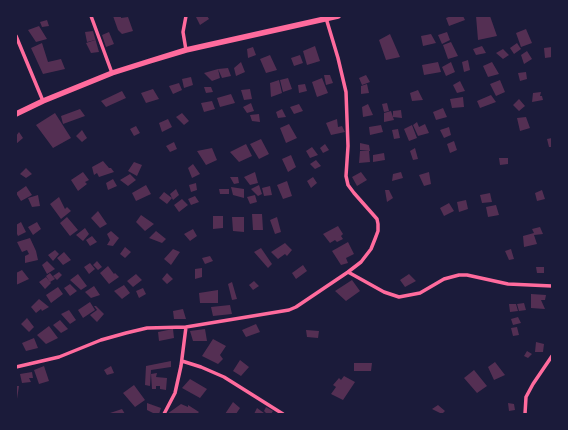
<!DOCTYPE html>
<style>
body{margin:0}
#map{position:relative;width:568px;height:430px;overflow:hidden;background:#1b1b3a;font-family:"Titillium Web",sans-serif}
canvas{display:block}
.frame{position:absolute;inset:0;border:17px solid #1b1b3a;pointer-events:none}
</style>
<div id="map">
<canvas width="568" height="430"></canvas>
<div class="frame"></div>
</div>
<script>
const c = document.querySelector('canvas').getContext('2d');
c.lineJoin = 'round';
function fillPath(path, color) {
  c.fillStyle = color;
  c.fill(path, 'evenodd');
}
function shape(rows) {
  const path = new Path2D();
  for (const r of rows) {
    path.moveTo(r[0], r[1]);
    for (let i = 2; i < r.length; i += 2) path.lineTo(r[i], r[i + 1]);
  }
  return path;
}
function strokePath(path, color, width, dash) {
  c.strokeStyle = color;
  c.lineWidth = width;
  c.lineCap = dash ? 'butt' : 'round';
  c.setLineDash(dash || []);
  c.stroke(path);
}
fillPath(shape([
 [113,16,121,16,121,18,128,17,133,31,122,34,118,30],
 [198,16,207,16,209,19,200,25,196,17],
 [451,16,463,16,465,20,449,26,446,18],
 [476,16,490,16,497,36,478,40],
 [47,20,49,26,42,27,40,22],
 [39,26,47,39,36,42,28,30],
 [526,29,532,43,521,47,516,33],
 [93,31,99,52,91,53,86,43,95,40,87,42,85,32],
 [109,32,114,44,106,47,102,35],
 [447,32,450,40,442,44,438,35],
 [390,34,400,57,386,60,379,40],
 [431,34,436,43,423,46,421,36],
 [451,42,458,56,448,59,443,45],
 [42,43,48,62,61,59,65,69,43,74,31,48],
 [517,43,521,49,514,54,510,48],
 [315,46,320,61,307,65,303,51],
 [482,46,486,53,476,55,473,49],
 [253,47,256,55,248,58,247,49],
 [552,47,552,57,545,58,544,48],
 [503,49,509,55,503,59,496,53],
 [527,51,532,59,524,64,521,55],
 [270,55,277,70,266,73,260,59],
 [300,55,303,63,294,66,291,58],
 [468,60,470,70,464,72,462,62],
 [241,62,245,72,236,76,234,68],
 [438,62,441,72,424,75,422,65],
 [451,62,455,72,446,76,442,67],
 [492,62,499,74,488,77,483,66],
 [228,68,231,76,222,78,218,69],
 [218,69,220,78,212,81,204,73],
 [526,72,527,79,520,81,518,73],
 [324,75,330,75,333,83,326,85],
 [366,75,370,82,362,85,359,78],
 [191,77,193,85,184,88,182,79],
 [288,78,292,89,283,92,280,80],
 [322,78,328,93,317,97,312,82],
 [279,80,282,93,271,97,270,83],
 [500,80,505,92,496,96,490,84],
 [460,81,465,91,457,93,453,85],
 [179,83,182,90,173,94,169,86],
 [305,84,307,91,299,93,298,85],
 [367,84,369,93,361,94,361,86],
 [204,87,211,87,213,92,206,93],
 [153,89,159,99,146,103,141,93],
 [250,89,252,99,244,100,241,90],
 [418,90,423,100,412,101,410,93],
 [122,91,126,98,106,107,101,101],
 [541,92,540,96,542,96,543,100,532,102,533,93],
 [231,94,235,103,220,107,217,98],
 [491,95,496,102,480,108,477,101],
 [463,97,464,107,452,108,450,99],
 [519,99,525,106,519,111,513,105],
 [212,101,215,109,204,112,201,103],
 [251,103,254,111,247,113,243,107],
 [387,103,389,111,384,112,382,104],
 [299,104,303,111,294,114,290,107],
 [368,104,373,115,363,117,362,107],
 [443,108,447,117,436,120,433,112],
 [80,109,85,116,63,124,61,116],
 [282,109,286,117,278,118,276,112],
 [401,110,402,118,393,117,393,111],
 [391,111,394,120,384,122,384,113],
 [55,113,71,138,53,148,36,125],
 [182,113,189,121,184,125,176,117],
 [259,114,260,122,252,121,250,115],
 [526,117,530,128,520,131,517,118],
 [168,119,172,127,162,132,159,123],
 [337,119,338,127,342,126,345,132,331,135,326,123],
 [417,122,419,127,425,124,429,133,418,136,413,125],
 [289,124,297,138,286,143,280,128],
 [381,125,383,132,370,135,369,127],
 [412,125,417,138,409,141,404,129],
 [136,126,140,133,134,136,130,129],
 [449,127,451,135,444,138,440,130],
 [398,129,400,138,394,139,392,130],
 [82,130,87,138,82,142,76,136],
 [19,132,23,138,16,144,16,136],
 [552,138,552,147,549,147,547,139],
 [261,139,269,154,259,159,250,144],
 [454,141,457,150,450,153,447,144],
 [174,142,177,149,170,152,166,146],
 [360,143,369,145,370,151,360,150],
 [246,144,252,156,239,162,230,152],
 [325,144,329,150,323,153,320,148],
 [312,147,318,155,310,158,306,151],
 [212,148,217,160,206,165,197,151],
 [415,148,418,159,413,160,410,151],
 [360,151,369,151,370,162,359,163],
 [384,153,385,160,373,162,373,155],
 [291,155,296,167,288,172,282,159],
 [499,158,508,158,508,164,500,165],
 [316,160,321,166,315,169,310,164],
 [103,161,109,168,111,168,114,172,99,177,97,173,94,175,92,167],
 [134,162,142,165,137,176,128,171],
 [193,164,200,174,192,178,188,168],
 [26,168,32,174,26,178,20,174],
 [83,172,89,180,85,182,87,184,78,191,71,180],
 [255,172,258,183,250,185,244,177],
 [361,172,367,180,357,186,352,177],
 [401,172,403,178,392,181,393,174],
 [429,172,431,184,424,186,419,175],
 [130,174,136,180,128,186,120,180],
 [230,177,238,177,239,183,234,184],
 [313,177,317,183,311,188,307,181],
 [113,179,117,186,108,190,106,183],
 [287,181,292,196,283,199,277,185],
 [196,183,197,190,191,192,189,185],
 [146,185,151,194,136,201,132,193],
 [259,185,262,194,258,196,251,189],
 [26,186,32,195,21,201,16,193],
 [270,186,272,195,264,196,262,188],
 [231,187,244,189,244,198,233,195],
 [176,189,179,195,173,200,170,194],
 [219,189,229,189,229,194,220,194],
 [385,190,389,190,393,198,387,202],
 [542,190,545,199,537,201,535,193],
 [164,192,172,198,167,204,159,198],
 [490,193,492,202,482,203,480,195],
 [38,195,40,206,32,207,28,198],
 [255,195,257,202,250,204,247,197],
 [195,196,199,202,191,205,188,199],
 [59,197,65,209,67,207,71,211,61,219,50,204],
 [182,199,188,205,179,212,174,205],
 [466,200,468,209,459,212,457,202],
 [449,203,454,211,444,216,440,208],
 [496,205,499,215,488,217,486,207],
 [98,211,107,224,100,228,91,218],
 [252,214,262,214,263,230,253,230],
 [141,215,154,224,145,231,136,222],
 [213,216,223,216,223,228,213,229],
 [67,217,78,230,70,236,60,223],
 [232,217,244,217,244,232,233,231],
 [277,217,281,232,275,234,270,220],
 [21,222,26,232,18,236,16,232,16,225],
 [37,222,41,229,33,235,28,227],
 [338,226,343,234,341,236,343,239,337,242,335,240,330,243,323,234],
 [540,227,543,234,534,235,537,244,524,247,523,236,534,233,532,229],
 [85,228,89,234,83,241,76,235],
 [193,229,197,236,190,241,184,234],
 [111,231,119,238,113,246,107,245,110,240,107,234],
 [156,231,166,239,162,243,149,238],
 [92,236,97,242,90,246,86,240],
 [30,238,36,251,38,260,25,263,25,256,29,254,27,250,22,252,17,242],
 [348,242,354,254,346,258,348,263,341,265,332,251],
 [285,243,292,250,287,256,285,254,278,259,271,252],
 [125,247,131,252,125,258,120,254],
 [261,248,272,264,268,268,254,252],
 [173,249,180,252,171,265,164,259],
 [511,249,514,259,509,260,505,251],
 [55,250,59,254,53,261,48,255],
 [64,252,71,260,63,265,57,258],
 [210,256,213,261,205,264,202,258],
 [47,261,55,269,47,274,42,265],
 [97,261,102,267,98,270,93,265],
 [90,263,95,269,89,274,84,267],
 [303,265,307,271,296,279,292,273],
 [108,266,114,274,115,273,119,277,109,284,100,273],
 [536,267,544,267,544,273,537,273],
 [202,268,202,277,195,279,195,269],
 [22,270,29,279,16,285,16,273],
 [59,272,62,275,57,280,53,276],
 [50,273,55,279,50,282,46,276],
 [167,273,173,279,167,284,162,279],
 [78,274,87,286,81,290,70,280],
 [136,274,142,280,133,287,127,281],
 [409,274,416,281,405,287,400,280],
 [46,277,51,283,45,289,39,282],
 [352,280,360,291,346,301,335,291],
 [254,281,259,286,253,290,249,285],
 [232,282,237,299,232,300,228,284],
 [70,284,77,291,70,296,64,288],
 [124,285,130,293,122,299,114,291],
 [94,286,100,295,91,298,85,292],
 [58,287,63,294,51,303,46,295],
 [143,288,146,294,139,298,136,291],
 [218,290,218,303,200,303,199,293],
 [531,294,546,295,545,300,541,300,545,309,531,308],
 [39,299,49,307,42,311,41,309,36,313,31,307],
 [90,302,95,310,83,318,78,310],
 [524,303,526,310,519,311,517,304],
 [509,304,516,304,518,311,510,312],
 [230,305,232,314,213,316,211,307],
 [94,306,96,306,104,314,97,322,90,315,97,310],
 [183,309,186,319,174,319,173,311],
 [69,310,76,320,70,324,61,314],
 [518,317,521,323,513,325,511,319],
 [27,318,34,327,29,332,21,324],
 [60,320,68,329,61,333,53,325],
 [256,324,260,332,246,337,242,330],
 [49,326,58,338,46,344,37,335],
 [517,327,519,335,513,336,511,328],
 [173,329,174,338,159,341,158,332],
 [205,329,207,341,193,341,190,331],
 [306,330,319,331,318,338,307,337],
 [34,338,38,348,26,351,22,343],
 [213,339,226,346,220,355,223,359,218,364,202,356],
 [536,342,544,344,543,352,535,352],
 [527,351,532,354,528,358,524,356],
 [240,360,249,367,241,376,233,371],
 [171,361,171,367,151,370,150,386,145,385,146,366],
 [495,362,505,375,494,380,488,367],
 [354,363,372,363,371,371,354,371],
 [44,366,49,381,39,384,34,370],
 [111,366,114,373,107,375,104,370],
 [474,370,487,386,477,393,464,378],
 [32,372,33,378,29,378,31,382,22,383,20,374],
 [157,373,156,377,167,378,166,390,160,389,160,386,156,386,156,389,152,389,151,374],
 [344,376,355,382,343,400,331,394,336,387,333,385,339,378,341,380],
 [190,379,207,389,200,398,182,388],
 [134,385,145,400,135,407,123,393],
 [16,386,19,386,17,399,16,399],
 [233,402,240,408,236,414,225,414],
 [147,403,161,408,159,414,155,414,147,410],
 [508,403,514,404,515,410,509,411],
 [181,404,188,407,188,405,199,412,197,414,167,414],
 [438,405,445,411,442,414,432,409],
 [266,407,273,411,271,414,267,414,264,411],
 [257,408,264,413,263,414,254,414],
 [122,409,125,414,107,414]
]), '#542f53');
strokePath(shape([
 [91,16,112,73],
 [186,16,183,32,186,50],
 [16,36,43,101],
 [348,272,384,292,399,297,420,293,444,279,459,275,467,275,508,284,552,286],
 [182,361,201,367,224,377,283,414],
 [16,367,59,357,101,340,126,333,147,328,186,327],
 [164,414,175,393,181,366,186,327,289,310,296,307,348,272,361,262,371,249,375,239,378,231,378,224,377,219,354,193,348,185,346,176,348,146,346,92,338,58,326,18],
 [525,414,526,397,533,384,552,356]
]), '#ff6b9d', 3.5);
strokePath(shape([
 [16,114,43,101,112,73,150,61,186,50,338,16]
]), '#ff6b9d', 5.5);
</script>
